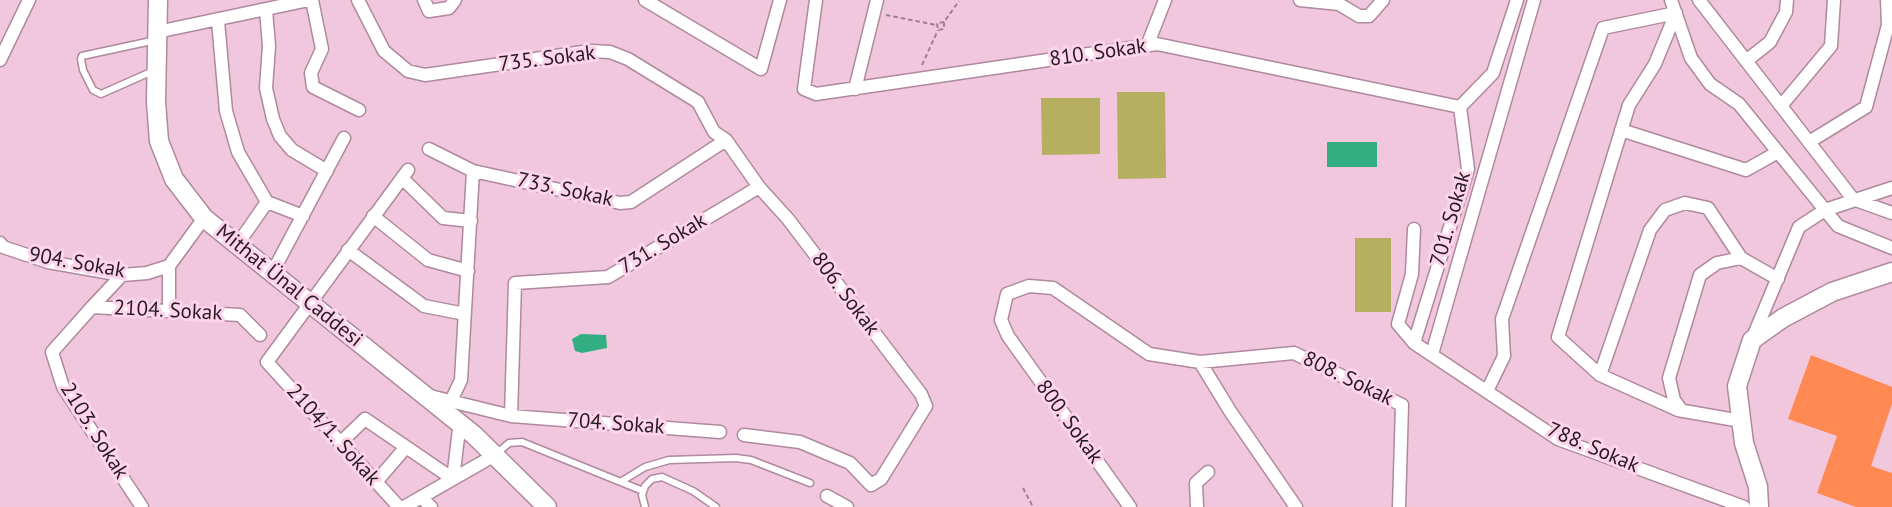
<!DOCTYPE html>
<meta charset="utf-8">
<style>
body{margin:0}
canvas{display:block;background:#f0c7dd}
</style>
<canvas width="1892" height="507"></canvas>
<script>
const c = document.querySelector('canvas').getContext('2d');
c.lineJoin = 'round';
function fillPath(path, color) {
  c.fillStyle = color;
  c.fill(path, 'evenodd');
}
function shape(rows) {
  const path = new Path2D();
  for (const r of rows) {
    path.moveTo(r[0], r[1]);
    for (let i = 2; i < r.length; i += 2) path.lineTo(r[i], r[i + 1]);
  }
  return path;
}
function strokePath(path, color, width, dash) {
  c.strokeStyle = color;
  c.lineWidth = width;
  c.lineCap = dash ? 'butt' : 'round';
  c.setLineDash(dash || []);
  c.stroke(path);
}
function label(font, color, halo, rows, align = 'center') {
  c.font = font + ' "PT Sans",sans-serif';
  c.lineWidth = 6;
  c.setLineDash([]);
  c.textBaseline = 'middle';
  c.strokeStyle = halo;
  c.fillStyle = color;
  for (const [text, x, y, turn = 0] of rows) {
    c.save();
    c.translate(x, y);
    c.rotate((+turn || 0) * Math.PI / 180);
    c.textAlign = isNaN(turn) ? turn : align;
    if (halo) c.strokeText(text, 0, 0);
    c.fillText(text, 0, 0);
    c.restore();
  }
}
fillPath(shape([
 [1117,92,1165,92,1166,178,1118,179],
 [1041,98,1100,98,1100,154,1042,155],
 [1355,238,1391,238,1391,312,1355,312]
]), '#b6af60');
fillPath(shape([
 [1327,142,1377,142,1377,167,1327,167],
 [581,334,606,335,607,348,582,353,575,351,572,339]
]), '#33ae82');
fillPath(shape([
 [1811,355,1892,387,1892,404,1871,466,1892,473,1892,507,1856,507,1817,493,1837,436,1788,419]
]), '#fe8953');
const lane = shape([
 [153,71,101,94,93,90,83,70,81,59,82,56,156,40],
 [495,455,509,443,522,442,643,491],
 [622,481,645,467,669,460,736,458,751,460,810,483],
 [645,507,642,495,645,486,652,479,662,477,693,491,716,507]
]);
const street = shape([
 [312,0,322,49,311,73,313,87,359,110],
 [358,0,384,51,408,71,425,75,590,51,610,52,628,59,698,102,714,132,726,140,759,187,788,219,921,394,926,406,881,479,871,485,850,463,800,442,744,435],
 [424,0,429,11,449,8,455,0],
 [645,0,761,69,780,0],
 [816,0,804,89,816,94,1157,44,1460,107],
 [1300,0,1339,4,1359,16,1369,16,1383,0],
 [1671,0,1691,58,1710,84,1739,104,1838,226,1892,248],
 [1699,0,1853,199,1892,213],
 [266,10,269,46,266,88,273,119,280,136,292,150,327,171],
 [1676,13,1655,64,1629,105,1558,337,1600,375,1678,410,1741,421],
 [218,21,226,111,238,152,267,202,303,216],
 [157,32,309,0],
 [1147,46,1165,0],
 [0,60,29,0],
 [1746,61,1770,42,1786,12,1787,0],
 [855,89,877,0],
 [1781,106,1831,46,1834,0],
 [1621,130,1746,170,1778,152],
 [1809,142,1866,107,1888,25,1887,0],
 [429,149,473,171,620,203,631,202,726,140],
 [402,178,443,218,471,221],
 [373,216,428,260,468,271],
 [1414,229,1412,274,1398,324,1414,343,1558,439,1744,507],
 [0,243,3,247,48,262,122,275,147,273,169,266,204,218],
 [237,245,267,202],
 [348,250,424,306,465,314],
 [169,266,169,311],
 [272,273,344,138],
 [92,307,122,275],
 [1753,337,1799,227,1825,210,1892,188],
 [1414,343,1468,169,1460,107,1493,73,1517,0],
 [1432,354,1534,0],
 [1200,362,1230,411,1296,507],
 [1600,375,1650,230,1665,210,1685,203,1708,208,1741,258],
 [1487,391,1504,356,1502,319,1603,28,1676,13],
 [430,396,511,416,720,432],
 [451,401,461,380,473,171],
 [1682,411,1674,400,1669,378,1700,275,1717,263,1741,258,1778,279],
 [511,416,515,283,608,277,759,187],
 [340,443,365,419,453,479],
 [453,479,460,421],
 [376,482,406,447],
 [827,496,847,507],
 [421,497,431,507],
 [142,507,63,387,52,352,92,307,240,315,260,335],
 [399,507,267,362,408,170],
 [404,507,495,455],
 [1130,507,1008,336,1001,320,1007,294,1029,286,1053,288,1149,354,1200,362,1294,353,1402,405,1399,507],
 [1197,507,1196,483,1208,472]
]);
const secondary = shape([
 [158,0,156,102,159,141,174,179,204,218,474,435,547,507],
 [1759,507,1758,487,1744,443,1737,386,1752,340,1783,318,1832,292,1892,272]
]);
strokePath(lane, '#af899e', 9);
strokePath(street, '#af899e', 15);
strokePath(secondary, '#af899e', 21);
strokePath(shape([
 [886,15,936,25],
 [944,22,937,23,938,30,944,29,944,22,959,1],
 [922,65,938,30],
 [1023,488,1033,507]
]), '#9d7f8f', 2, [4.5, 3]);
strokePath(lane, '#fff', 6);
strokePath(street, '#fff', 12);
strokePath(secondary, '#fff', 18);
label('21px', '#281a22', '#fdd4ea', [
 ["810. Sokak",1098,53,-8],
 ["735. Sokak",547,59,-7],
 ["733. Sokak",565,190,12],
 ["701. Sokak",1451,219,-74],
 ["731. Sokak",663,244,-31],
 ["904. Sokak",77,263,10],
 ["Mithat Ünal Caddesi",289,286,39],
 ["806. Sokak",845,294,53],
 ["2104. Sokak",168,311,3],
 ["808. Sokak",1348,379,26],
 ["800. Sokak",1069,422,54],
 ["704. Sokak",616,424,4],
 ["2103. Sokak",94,431,58],
 ["2104/1. Sokak",333,435,48],
 ["788. Sokak",1593,448,23]
]);
</script>
